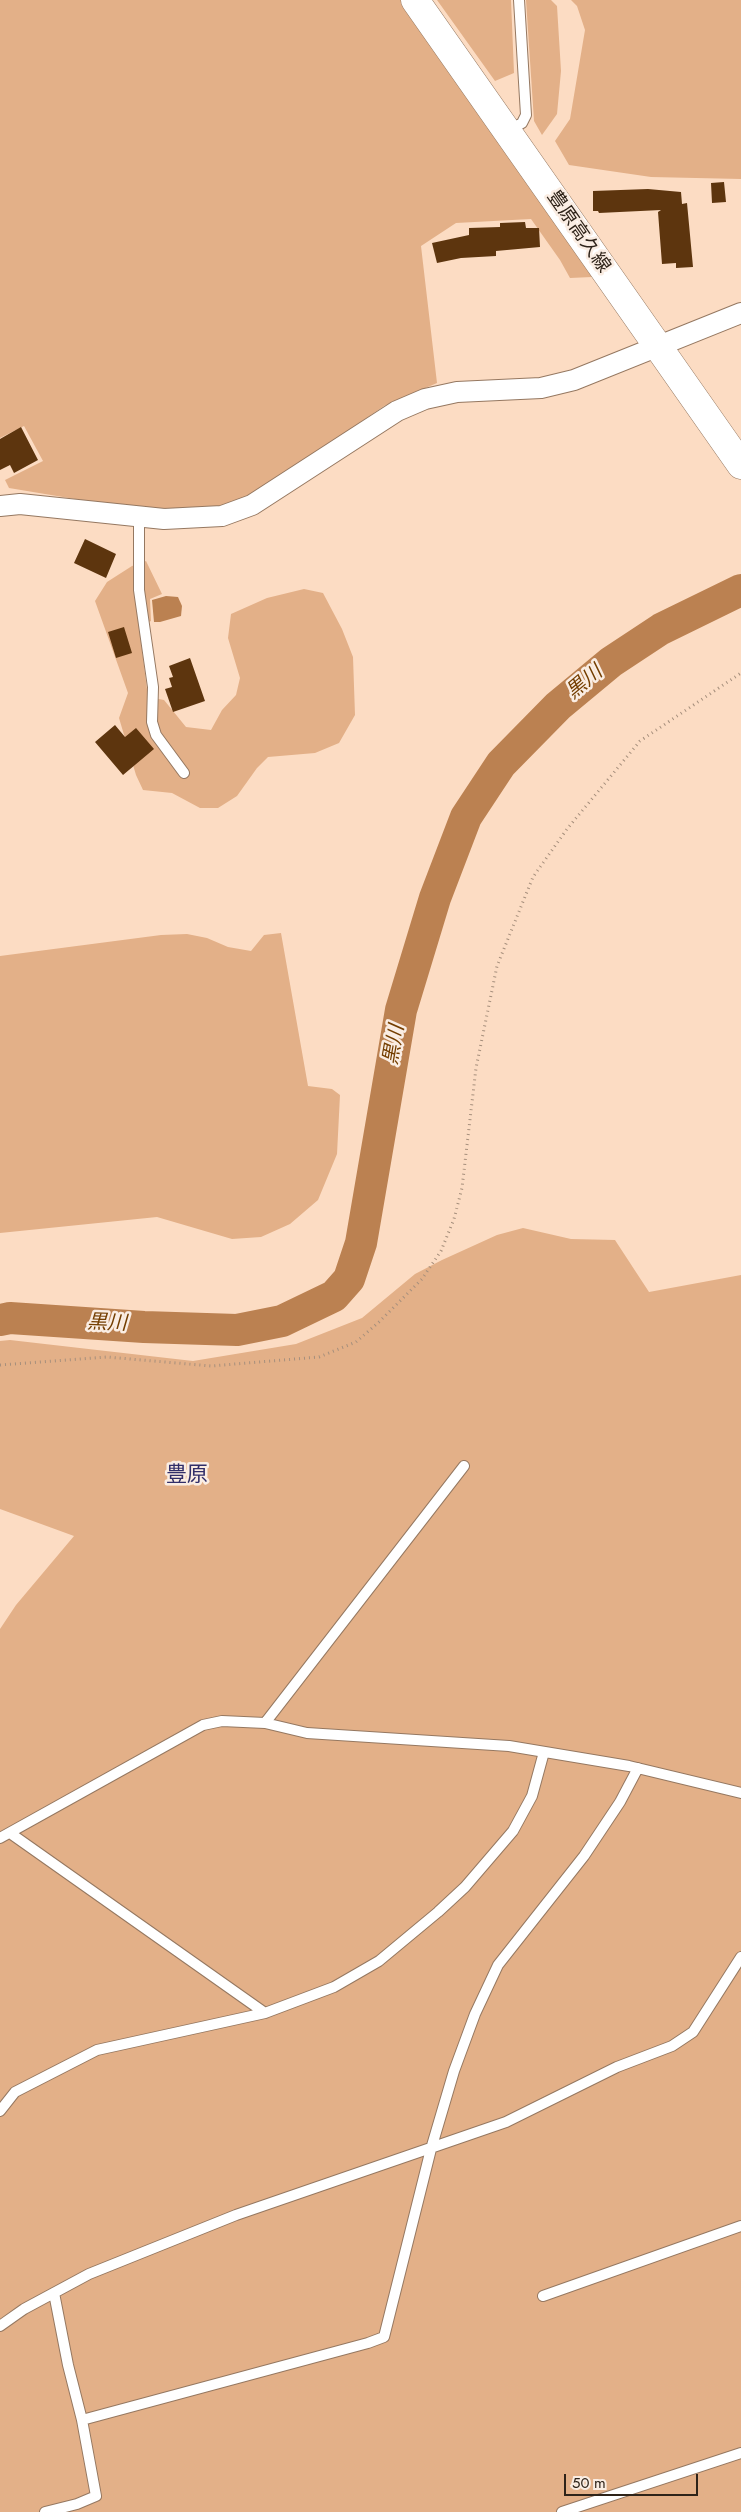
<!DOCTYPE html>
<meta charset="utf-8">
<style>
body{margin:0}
#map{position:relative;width:741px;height:2512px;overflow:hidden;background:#fcdcc3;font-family:Jost,sans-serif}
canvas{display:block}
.scale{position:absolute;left:564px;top:2474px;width:134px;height:22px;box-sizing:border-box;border:2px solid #2e2319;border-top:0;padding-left:6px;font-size:15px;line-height:18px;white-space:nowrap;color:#2e2319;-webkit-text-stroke:4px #faede3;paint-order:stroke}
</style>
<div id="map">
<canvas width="741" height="2512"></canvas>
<div class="scale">50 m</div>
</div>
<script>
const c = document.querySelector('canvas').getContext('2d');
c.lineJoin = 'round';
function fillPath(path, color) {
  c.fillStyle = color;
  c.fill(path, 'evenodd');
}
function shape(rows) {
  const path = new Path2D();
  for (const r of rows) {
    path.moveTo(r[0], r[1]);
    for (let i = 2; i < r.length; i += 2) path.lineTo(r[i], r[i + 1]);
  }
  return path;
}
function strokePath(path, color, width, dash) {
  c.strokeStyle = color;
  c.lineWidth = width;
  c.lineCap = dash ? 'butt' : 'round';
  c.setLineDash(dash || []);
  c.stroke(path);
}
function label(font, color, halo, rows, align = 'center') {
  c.font = font + ' Jost,"Noto Sans JP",sans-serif';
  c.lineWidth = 5;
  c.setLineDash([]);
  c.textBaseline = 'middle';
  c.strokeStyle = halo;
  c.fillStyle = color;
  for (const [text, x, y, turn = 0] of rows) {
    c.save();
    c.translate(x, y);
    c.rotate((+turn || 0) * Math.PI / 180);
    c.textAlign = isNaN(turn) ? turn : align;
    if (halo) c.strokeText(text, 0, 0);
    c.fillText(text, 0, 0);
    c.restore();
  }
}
fillPath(shape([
 [0,0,403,0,559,221,592,277,570,278,560,260,531,219,456,223,421,246,437,383,384,406,249,499,218,511,165,514,9,488,5,480,43,461,24,426,0,438],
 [437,0,511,0,514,73,495,81],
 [526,0,551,0,557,6,561,71,557,114,542,135,534,121],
 [571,0,741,0,741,179,651,177,569,165,555,141,570,119,585,30,577,6],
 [146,561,162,594,150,599,151,621,139,626,148,697,164,700,186,727,211,730,222,710,236,695,240,678,228,638,231,614,267,598,304,589,323,593,342,629,353,657,355,715,339,743,315,753,268,757,257,768,237,796,218,808,200,808,172,793,143,790,136,775,119,718,128,693,95,601,107,582,132,566],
 [281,933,308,1086,332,1089,340,1095,337,1154,318,1200,290,1224,261,1237,232,1239,157,1217,0,1233,0,956,161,935,187,934,207,938,228,947,251,951,264,935],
 [523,1228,571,1239,615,1240,649,1292,741,1275,741,2512,0,2512,0,1629,16,1605,74,1536,0,1509,0,1341,10,1340,193,1361,296,1344,362,1318,415,1274,442,1260,497,1235]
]), '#e3b088');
fillPath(shape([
 [166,596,178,597,182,606,181,616,160,622,154,622,152,600]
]), '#bb8151');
strokePath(shape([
 [0,1320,10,1318,144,1327,237,1330,282,1321,334,1296,349,1279,361,1243,401,1010,435,898,466,817,501,764,558,706,611,662,661,629,741,590]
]), '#bb8151', 32);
fillPath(shape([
 [724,182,726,202,712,203,711,183],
 [648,189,681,192,682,204,687,203,693,267,676,268,676,263,662,264,658,212,661,210,599,213,598,211,593,211,593,191],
 [525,222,526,228,539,228,540,247,496,251,496,256,461,258,437,263,432,243,469,235,469,228,500,227,500,223],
 [21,427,38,460,14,473,10,465,0,470,0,439],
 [85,539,116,554,106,578,74,563],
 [124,627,132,653,116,658,108,632],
 [190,658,205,701,173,712,165,689,172,687,169,678,173,677,169,666],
 [115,725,125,737,136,728,154,749,123,775,95,742]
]), '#5d350e');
const service = shape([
 [508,131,522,123,526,115,519,0],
 [139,516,139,590,153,687,152,722,156,735,184,773],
 [265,1723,464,1466],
 [10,1833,265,2013],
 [0,1838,203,1725,222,1721,265,1723,307,1733,509,1746,629,1766,741,1793],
 [0,2111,15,2092,97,2050,265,2013,334,1987,379,1961,438,1912,465,1887,513,1831,532,1796,544,1752],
 [543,2296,741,2226],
 [0,2326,24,2309,89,2274,236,2215,506,2122,617,2067,672,2046,693,2032,741,1957],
 [82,2420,368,2343,384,2337,431,2149,454,2071,475,2014,498,1965,584,1856,620,1802,638,1768],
 [45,2512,77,2504,96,2496,82,2420,68,2365,54,2293],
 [562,2512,741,2453]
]);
const minor = shape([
 [0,506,20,504,164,519,222,516,252,505,397,411,425,399,457,392,541,388,574,380,741,313]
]);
const secondary = shape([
 [415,0,741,465]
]);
strokePath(service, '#957861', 12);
strokePath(minor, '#957861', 22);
strokePath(secondary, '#957861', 29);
strokePath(shape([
 [0,1365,107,1357,211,1366,319,1357,356,1342,379,1322,422,1279,441,1251,454,1219,462,1188,476,1068,497,966,533,877,567,829,640,741,741,673]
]), '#a68f7c', 3, [1, 4]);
strokePath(service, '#fff', 10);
strokePath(minor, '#fff', 20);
strokePath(secondary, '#fff', 28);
label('19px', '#2e2319', '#faede3', [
 ["豊原高久線",578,232,55]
]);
label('italic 20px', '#743e00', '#faede3', [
 ["黒川",585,683,-40],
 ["黒川",395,1045,-80],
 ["黒川",107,1324,2]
]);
label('21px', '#312e69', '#faede3', [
 ["豊原",187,1476]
]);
</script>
